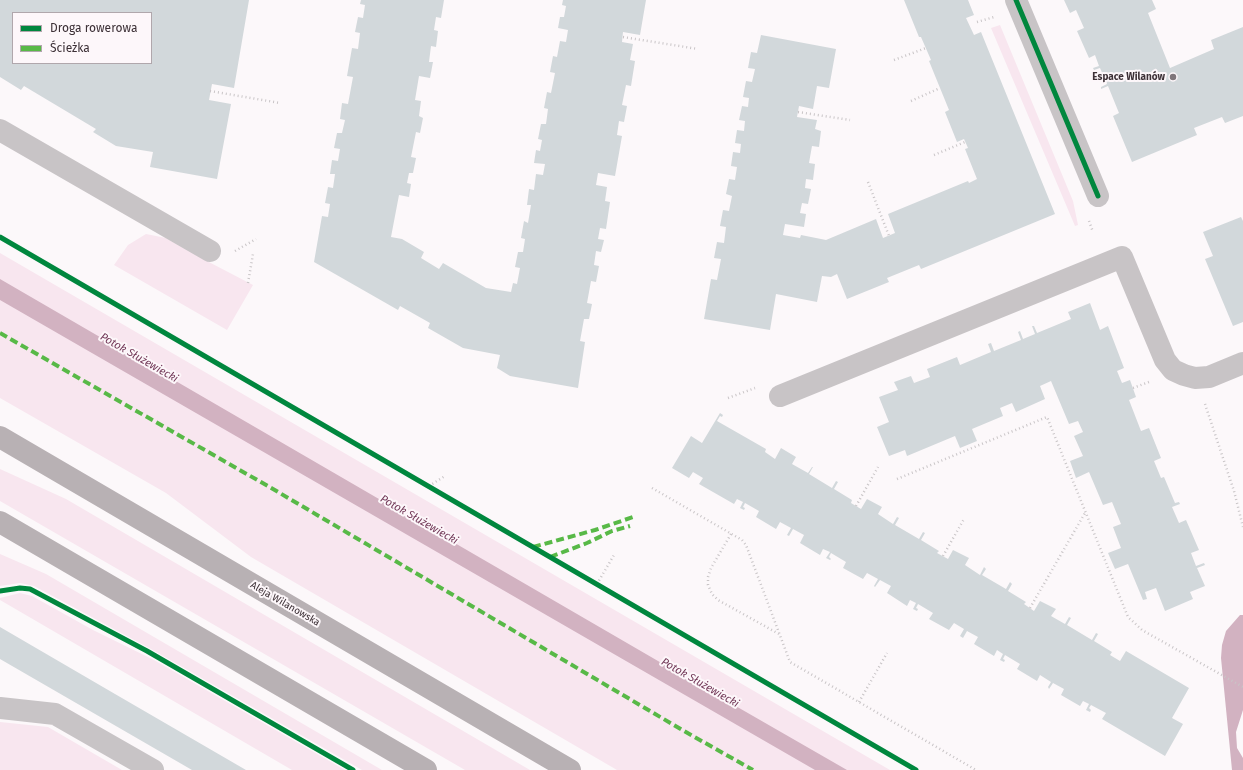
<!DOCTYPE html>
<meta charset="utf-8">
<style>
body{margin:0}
#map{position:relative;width:1243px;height:770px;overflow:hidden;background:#fcf8fa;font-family:"Fira Sans",sans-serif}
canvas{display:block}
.legend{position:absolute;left:12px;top:12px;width:140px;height:52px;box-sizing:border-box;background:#fdf7fa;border:1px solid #b0a7ac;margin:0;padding:5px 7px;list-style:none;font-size:12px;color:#3c3036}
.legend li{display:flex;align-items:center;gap:8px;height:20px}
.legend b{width:20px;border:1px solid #b0a7ac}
</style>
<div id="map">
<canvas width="1243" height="770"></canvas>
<ul class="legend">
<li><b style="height:5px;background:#00873e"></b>Droga rowerowa</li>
<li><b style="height:5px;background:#58b947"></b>Ścieżka</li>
</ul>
</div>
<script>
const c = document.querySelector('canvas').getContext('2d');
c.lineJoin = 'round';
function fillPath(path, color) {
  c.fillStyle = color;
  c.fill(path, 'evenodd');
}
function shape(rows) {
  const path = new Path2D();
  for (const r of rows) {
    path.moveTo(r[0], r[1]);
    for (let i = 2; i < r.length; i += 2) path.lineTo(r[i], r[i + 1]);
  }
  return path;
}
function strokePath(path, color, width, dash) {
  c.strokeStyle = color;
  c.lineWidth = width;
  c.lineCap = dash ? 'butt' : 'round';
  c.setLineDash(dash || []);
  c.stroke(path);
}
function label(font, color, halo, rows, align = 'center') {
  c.font = font + ' "Fira Sans",sans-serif';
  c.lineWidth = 4;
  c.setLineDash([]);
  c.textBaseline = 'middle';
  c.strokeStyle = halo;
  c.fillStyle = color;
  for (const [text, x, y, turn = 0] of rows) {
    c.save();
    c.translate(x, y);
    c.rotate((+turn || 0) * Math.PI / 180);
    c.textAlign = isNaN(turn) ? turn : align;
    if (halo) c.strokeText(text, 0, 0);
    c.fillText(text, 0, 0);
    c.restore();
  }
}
fillPath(shape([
 [1000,25,1073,201,1078,225,1075,226,991,28],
 [146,234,166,238,205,260,253,285,227,330,114,265,128,245],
 [0,253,890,770,617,770,251,557,166,493,0,398],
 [0,469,66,499,530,770,465,770,0,501],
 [0,554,46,574,382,770,362,770,151,649,34,586,20,583,0,586],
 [20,593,32,596,93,630,154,660,345,770,292,770,0,600,0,598],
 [0,722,48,727,122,770,0,770]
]), '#f8e6ef');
fillPath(shape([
 [0,279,720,697,847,770,815,770,0,300],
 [1240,615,1243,615,1243,710,1236,732,1237,748,1243,758,1243,770,1232,770,1221,658,1222,645,1226,631]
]), '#d2b2c1');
fillPath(shape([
 [0,0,249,0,234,88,212,84,209,100,231,104,217,179,150,167,153,152,116,146,93,132,96,129,24,86,21,90,0,77],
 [13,13,151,13,151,63,13,63],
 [361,0,444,0,441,18,436,17,434,30,438,31,436,47,431,46,429,62,433,62,430,78,419,76,415,100,421,101,419,116,423,118,420,133,416,132,411,157,416,158,413,173,409,173,407,183,411,184,409,197,399,195,391,237,402,239,424,252,421,258,439,269,443,263,486,288,511,292,513,283,517,284,520,268,515,267,518,252,523,252,525,239,521,238,524,221,528,223,531,205,527,205,529,189,534,190,536,174,543,175,545,164,534,163,536,150,540,151,542,140,538,139,541,124,546,124,548,109,544,108,547,92,551,93,555,73,550,72,553,56,557,57,560,41,566,42,568,30,558,28,560,17,564,17,566,6,562,5,563,0,646,0,640,35,623,32,622,42,633,44,630,60,635,61,631,86,626,85,622,105,627,106,624,122,619,121,617,135,622,136,615,176,598,173,596,185,607,187,605,201,610,202,606,229,600,228,598,239,604,240,601,252,596,251,594,265,599,266,596,282,591,281,587,303,592,304,589,319,584,319,580,341,585,342,578,388,510,376,497,368,500,355,463,348,428,328,430,323,400,306,398,310,314,262,322,216,328,217,330,204,325,203,328,187,333,188,335,174,330,174,332,160,338,161,340,149,334,148,337,133,342,133,345,120,340,119,342,103,348,104,353,77,347,76,352,48,358,49,360,33,355,32,358,17,363,18,365,5,360,4],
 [904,0,968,0,974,15,966,18,974,35,981,32,1055,214,921,269,919,265,887,278,889,282,847,299,837,274,831,277,822,276,817,302,776,294,770,330,704,319,711,279,717,280,721,259,714,258,717,242,724,243,726,227,720,226,723,210,729,211,732,196,726,194,729,179,735,180,737,167,731,166,733,152,740,153,741,144,735,143,737,130,744,131,745,121,739,120,742,106,748,107,749,98,743,97,746,81,752,82,755,69,748,68,751,52,757,53,761,35,836,49,829,88,817,86,813,109,799,106,797,117,817,120,815,129,821,131,819,147,812,146,809,163,815,164,813,180,806,179,805,188,811,189,808,204,802,203,800,213,806,214,804,227,785,224,783,235,800,238,801,235,826,240,876,219,883,238,895,233,888,214,968,181,969,183,977,179,965,149,968,148,964,139,957,142,945,112,949,110,929,61,931,60,921,37,919,37],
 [1064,0,1152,0,1156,9,1148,13,1170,68,1214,49,1211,40,1243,27,1243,116,1225,123,1222,117,1194,128,1197,135,1132,162,1113,116,1119,113,1108,86,1101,89,1101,87,1107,84,1100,68,1094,70,1093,68,1099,66,1095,55,1089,58,1077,31,1084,28,1076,10,1070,13],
 [1241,217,1243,221,1243,322,1233,326,1205,259,1213,256,1203,232],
 [1090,303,1100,330,1108,326,1124,368,1117,371,1122,383,1130,380,1136,397,1129,400,1141,431,1149,428,1161,458,1154,461,1161,478,1164,477,1175,503,1179,502,1180,504,1172,507,1179,523,1186,520,1199,550,1191,553,1196,566,1204,563,1205,565,1197,568,1205,586,1190,592,1193,599,1165,611,1156,588,1145,592,1147,599,1143,600,1128,564,1115,569,1108,553,1121,548,1113,527,1121,524,1112,502,1103,505,1089,472,1076,478,1070,461,1083,456,1074,436,1083,432,1078,421,1069,424,1051,381,1040,386,1045,399,1016,412,1012,403,1000,408,1003,416,972,429,977,441,960,448,955,436,907,456,905,450,889,456,877,427,889,422,879,397,898,390,894,382,911,376,914,383,930,377,927,369,957,357,960,365,991,352,988,344,991,343,994,351,1021,340,1018,332,1020,331,1023,339,1035,334,1032,326,1034,326,1037,333,1071,319,1068,312],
 [720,413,723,415,722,417,720,416,717,421,766,449,765,452,775,459,781,448,796,457,792,464,808,473,812,467,813,467,809,474,832,488,836,481,838,482,834,489,852,500,851,503,861,509,867,499,882,507,878,514,893,524,897,517,899,518,895,525,919,539,923,532,925,533,921,540,939,551,937,553,948,559,953,550,969,558,965,565,980,575,984,567,986,569,982,575,1006,589,1010,582,1012,584,1008,591,1026,602,1024,604,1034,611,1040,601,1056,609,1051,616,1065,624,1069,617,1071,618,1067,625,1092,640,1096,633,1098,634,1094,641,1112,652,1110,655,1120,661,1126,651,1189,688,1172,718,1183,724,1165,756,1102,719,1106,713,1091,705,1089,708,1091,710,1090,712,1086,710,1089,704,1083,701,1080,706,1061,695,1064,689,1053,683,1049,689,1048,687,1051,682,1040,675,1037,681,1017,669,1020,664,1005,655,1003,659,1005,660,1004,662,1000,660,1003,654,997,650,994,656,974,644,978,637,967,631,963,638,960,636,964,629,954,623,949,630,929,619,933,613,918,604,916,608,918,609,917,611,913,609,916,603,910,600,907,606,887,593,891,586,880,580,875,587,874,586,878,579,867,573,863,579,843,568,846,562,831,553,829,557,831,559,830,560,826,558,830,552,823,549,820,555,800,543,804,535,793,529,789,536,787,535,791,528,780,522,776,529,756,517,759,511,745,503,743,507,745,508,744,510,740,508,743,502,737,499,734,504,699,484,703,478,693,472,689,478,672,468,691,436,702,443],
 [0,627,115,694,246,770,192,770,0,659]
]), '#d2d8db');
strokePath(shape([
 [977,22,994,17],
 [623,37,698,49],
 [894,60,926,48],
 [210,91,280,103],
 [911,101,940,88],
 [798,112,850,120],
 [934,155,965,142],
 [868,182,889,236],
 [1089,221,1093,232],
 [235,251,256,239],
 [248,283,253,254],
 [1133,388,1149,382],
 [728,398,755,388],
 [1205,404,1234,491,1243,527],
 [897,479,1047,417,1128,617,1142,630,1243,687],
 [429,486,445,476],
 [652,488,742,540,746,545,790,662,976,770],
 [856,506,878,467],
 [731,534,711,568,708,577,708,585,712,594,718,600,779,634],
 [943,556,964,519],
 [597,584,614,555],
 [1030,608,1085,513],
 [859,702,887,653]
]), '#c9c5c7', 2.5, [1, 3]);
strokePath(shape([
 [1016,0,1098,196],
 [0,130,210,251],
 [780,396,1122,257,1165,360,1173,370,1184,375,1195,378,1209,377,1243,363],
 [0,708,55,714,153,770]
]), '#c8c4c6', 22);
strokePath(shape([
 [0,437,570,770],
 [0,522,426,770]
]), '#b8b1b4', 22);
strokePath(shape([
 [0,333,273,489,684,731,753,770],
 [533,547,595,530,636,516],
 [550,557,587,543,612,531,630,526]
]), '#58b947', 4, [8, 4]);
strokePath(shape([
 [1016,0,1098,196],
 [0,237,916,770],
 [0,591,20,588,30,589,147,651,353,770]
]), '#00873e', 5);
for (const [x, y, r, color] of [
 [1173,77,4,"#7f767b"]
]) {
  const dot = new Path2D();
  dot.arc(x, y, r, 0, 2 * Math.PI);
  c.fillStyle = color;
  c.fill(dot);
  strokePath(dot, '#fdf7fa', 1.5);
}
label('bold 10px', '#3c3036', '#fdf7fa', [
 ["Espace Wilanów",1165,77]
], 'right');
label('10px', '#3c3036', '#fdf7fa', [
 ["Aleja Wilanowska",285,604,30]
]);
label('italic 11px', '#743b5a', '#fdf7fa', [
 ["Potok Służewiecki",139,358,30],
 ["Potok Służewiecki",419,520,30],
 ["Potok Służewiecki",700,683,30]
]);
</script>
